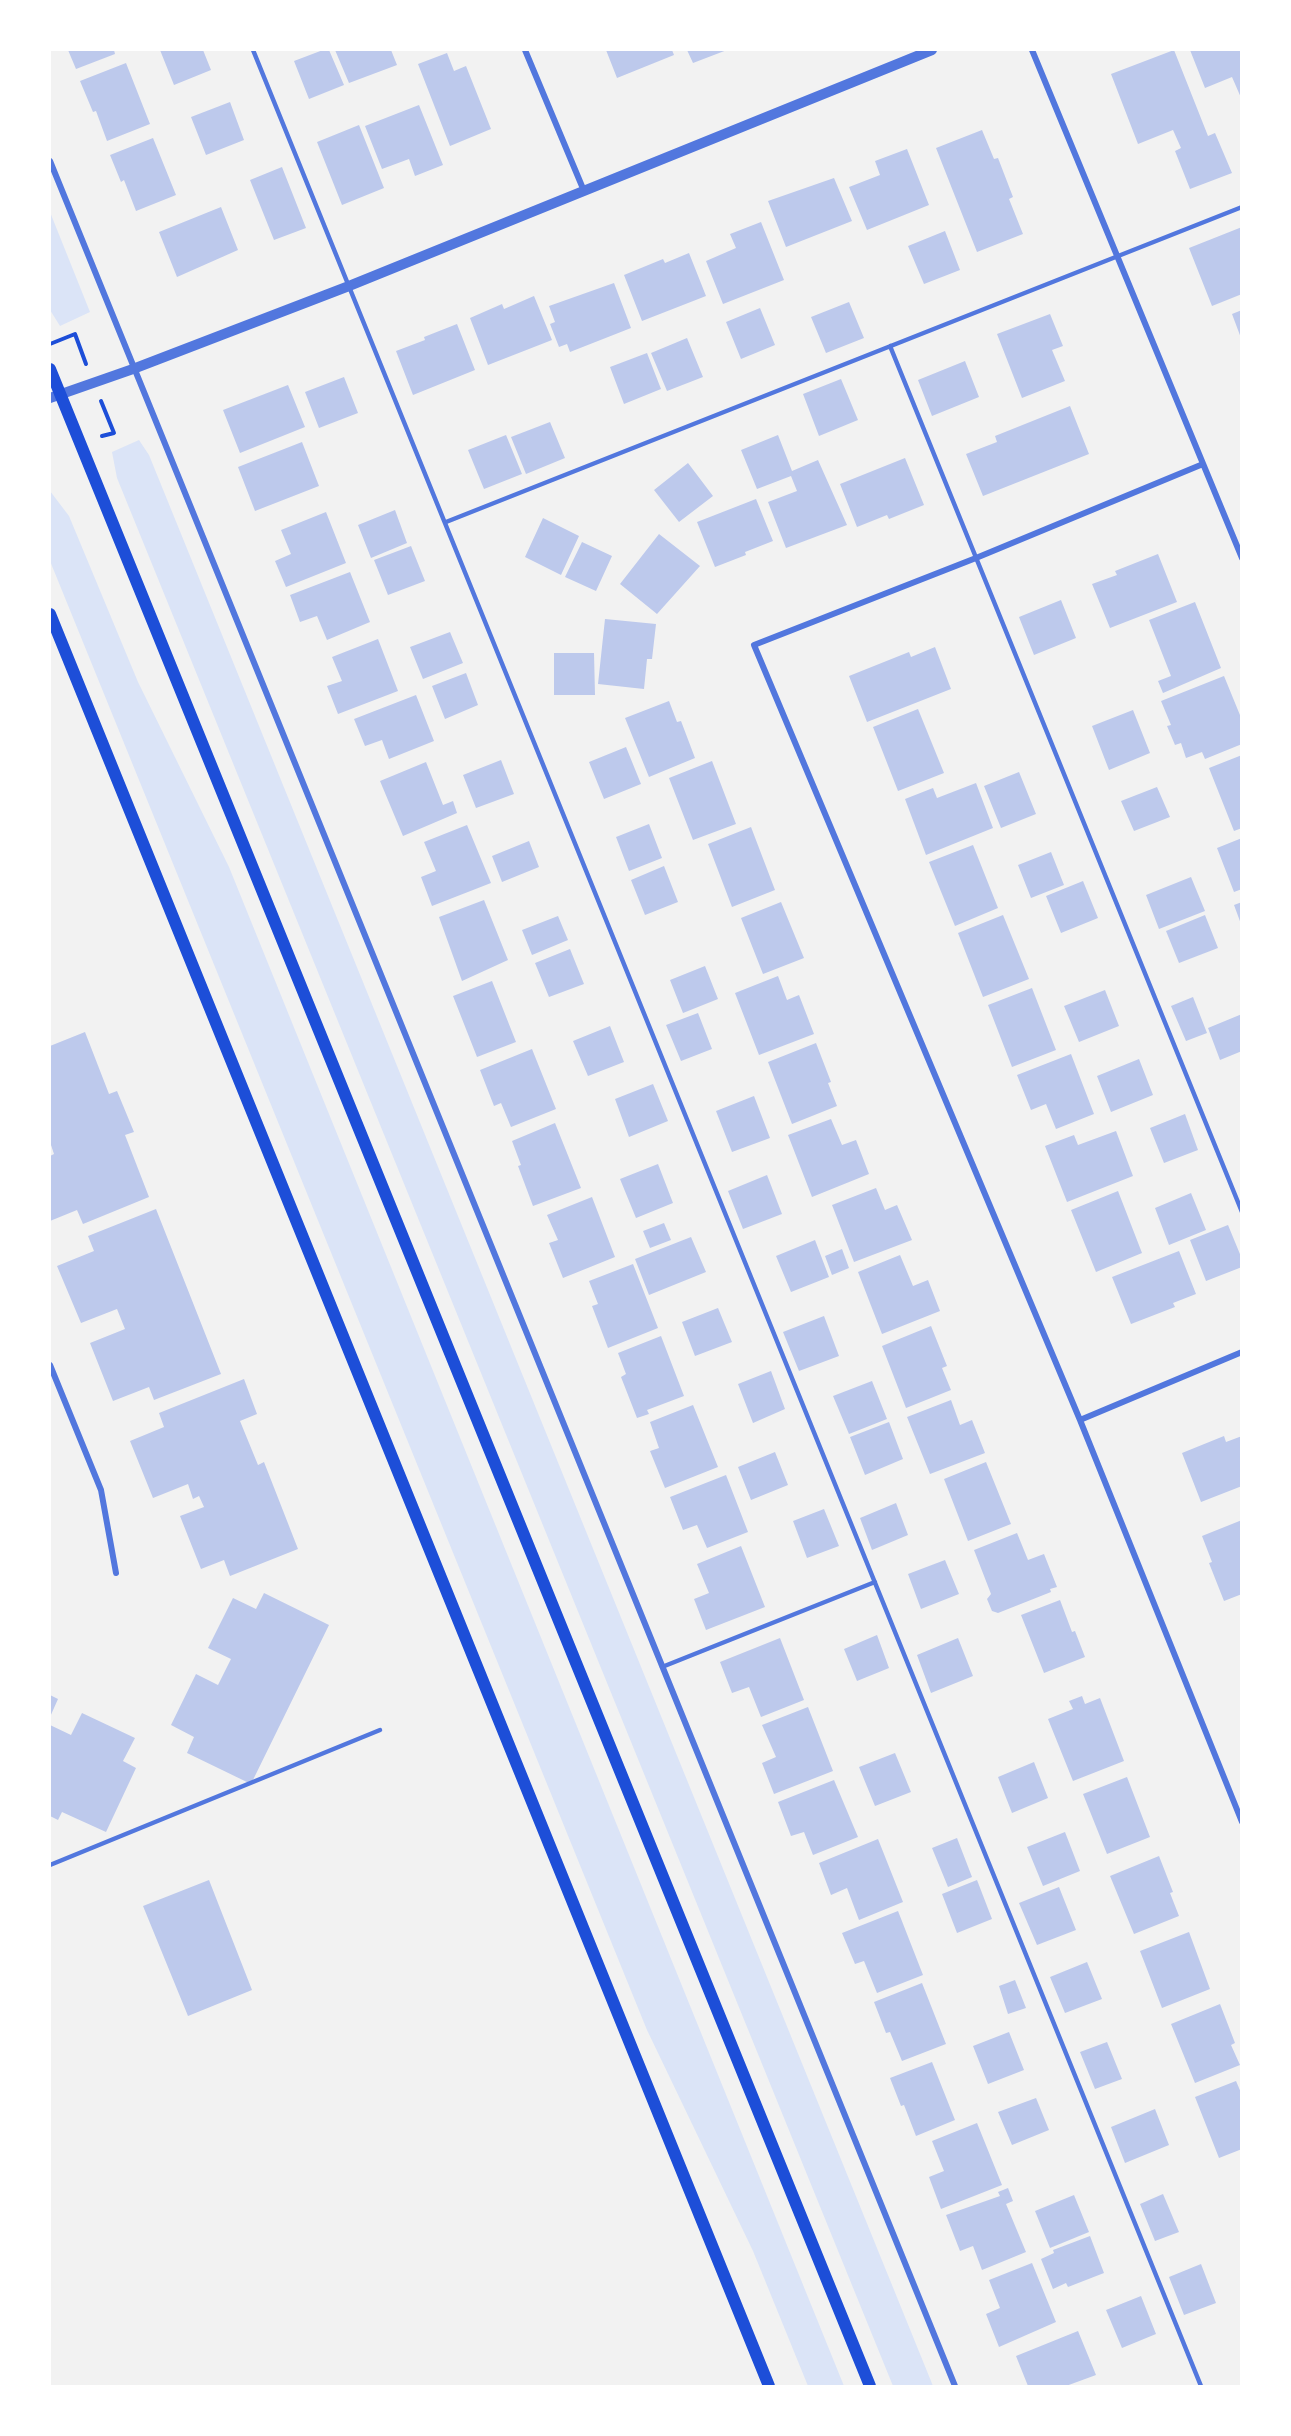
<!DOCTYPE html>
<style>
body{margin:0}
#map{position:relative;width:1291px;height:2436px;overflow:hidden;background:#f2f2f2;font-family:"Sofia Sans Condensed",sans-serif}
canvas{display:block}
.frame{position:absolute;inset:0;border:51px solid #fff;pointer-events:none}
</style>
<div id="map">
<canvas width="1291" height="2436"></canvas>
<div class="frame"></div>
</div>
<script>
const c = document.querySelector('canvas').getContext('2d');
c.lineJoin = 'round';
function fillPath(path, color) {
  c.fillStyle = color;
  c.fill(path, 'evenodd');
}
function shape(rows) {
  const path = new Path2D();
  for (const r of rows) {
    path.moveTo(r[0], r[1]);
    for (let i = 2; i < r.length; i += 2) path.lineTo(r[i], r[i + 1]);
  }
  return path;
}
function strokePath(path, color, width, dash) {
  c.strokeStyle = color;
  c.lineWidth = width;
  c.lineCap = dash ? 'butt' : 'round';
  c.setLineDash(dash || []);
  c.stroke(path);
}
fillPath(shape([
 [50,212,90,312,60,326,50,310],
 [139,440,149,455,933,2386,893,2386,117,478,112,452],
 [50,491,69,516,138,682,229,867,844,2386,808,2386,753,2251,647,2030,50,561]
]), '#dbe4f7');
fillPath(shape([
 [68,50,114,50,115,54,76,69],
 [160,50,203,50,211,70,174,85],
 [323,50,329,50,344,85,309,99,294,61],
 [335,50,391,50,397,65,349,83],
 [606,50,672,50,674,55,617,78],
 [687,50,727,50,693,63],
 [1174,50,1208,136,1215,133,1232,173,1190,189,1175,151,1181,148,1173,130,1138,144,1111,74],
 [1190,50,1242,50,1242,100,1232,77,1205,88],
 [447,53,454,71,466,66,491,129,450,146,418,64],
 [126,63,150,124,107,141,96,111,93,112,80,81],
 [230,102,244,140,206,155,191,117],
 [419,105,443,165,415,176,409,159,382,169,365,126],
 [359,125,384,188,342,205,317,142],
 [982,130,994,159,998,158,1013,197,1009,199,1023,234,977,252,936,148],
 [153,138,176,195,136,211,124,180,121,182,110,155],
 [907,149,929,205,867,230,849,187,880,175,875,161],
 [282,167,306,228,274,240,250,180],
 [834,178,852,221,786,247,768,201],
 [221,207,238,250,177,277,159,232],
 [761,222,784,280,723,304,706,261,736,248,730,234],
 [1242,227,1242,294,1212,306,1189,248],
 [945,231,960,270,924,284,908,246],
 [689,253,706,296,642,321,624,275,663,259,665,263],
 [614,283,631,328,570,352,567,344,559,347,550,324,555,322,549,306],
 [534,296,552,340,488,365,470,318,502,304,504,309],
 [849,302,864,338,826,353,811,317],
 [760,308,775,345,741,359,726,322],
 [1242,310,1242,338,1241,338,1232,314],
 [1050,314,1063,346,1052,350,1065,381,1022,398,997,334],
 [457,324,475,370,413,395,396,351,425,340,424,337],
 [687,338,703,377,667,391,651,353],
 [647,353,661,389,624,404,610,367],
 [965,361,979,397,932,416,918,380],
 [344,377,358,413,319,428,305,392],
 [841,379,858,420,819,436,803,394],
 [288,385,305,427,240,453,223,410],
 [1070,406,1089,454,983,496,966,454,997,442,995,436],
 [550,422,565,458,526,474,511,437],
 [506,435,522,474,484,489,468,450],
 [778,435,792,471,818,460,847,525,786,548,768,502,797,491,791,476,757,489,741,450],
 [302,442,319,486,255,511,238,467],
 [905,458,924,505,889,519,887,515,857,527,840,484],
 [688,463,713,496,679,522,654,490],
 [756,499,773,541,745,552,746,555,715,567,697,522],
 [395,510,407,543,371,558,358,525],
 [326,512,346,563,286,587,275,561,291,554,281,530],
 [543,518,579,536,561,575,525,557],
 [659,534,700,566,657,614,620,584],
 [582,542,612,556,596,591,565,577],
 [411,546,425,581,388,595,374,560],
 [1158,554,1177,602,1110,628,1092,584,1117,575,1115,571],
 [350,572,370,622,327,640,317,616,300,622,290,595],
 [1061,600,1076,638,1034,655,1019,617],
 [1195,602,1221,668,1163,693,1158,681,1171,676,1149,620],
 [605,619,656,624,652,659,647,659,644,689,598,684],
 [450,632,463,663,423,679,410,647],
 [378,639,398,691,338,714,327,686,342,681,332,657],
 [935,647,951,689,867,722,849,676,909,652,911,657],
 [554,653,594,653,595,695,554,695],
 [466,673,478,705,445,719,432,686],
 [1224,676,1242,720,1242,744,1205,759,1202,752,1186,758,1181,743,1175,745,1167,726,1171,725,1161,701],
 [416,695,434,741,389,759,382,740,365,746,354,719],
 [669,701,677,722,681,721,695,758,649,777,625,718],
 [918,709,944,773,898,791,873,727],
 [1133,710,1150,753,1109,770,1092,726],
 [626,747,641,784,604,799,589,762],
 [1242,755,1242,828,1234,831,1209,768],
 [501,760,514,794,476,808,463,775],
 [712,761,736,824,693,840,669,778],
 [426,762,443,805,453,801,457,813,403,836,380,781],
 [1019,772,1036,814,1001,828,984,786],
 [976,783,993,828,926,855,905,799,933,788,937,798],
 [1157,787,1170,817,1134,831,1121,801],
 [649,824,662,858,629,871,616,837],
 [467,825,491,883,432,906,421,877,436,871,424,842],
 [751,827,775,890,732,907,708,844],
 [1242,838,1242,889,1234,892,1217,848],
 [529,841,539,867,502,882,492,856],
 [973,845,998,908,955,926,929,862],
 [1051,852,1064,885,1031,898,1018,865],
 [664,866,678,902,645,915,631,880],
 [1191,877,1205,911,1159,929,1146,895],
 [1083,881,1098,918,1061,933,1046,896],
 [484,900,508,960,462,981,439,917],
 [781,902,804,958,763,974,741,918],
 [1242,902,1242,924,1241,924,1234,905],
 [1003,915,1029,979,983,997,958,933],
 [1205,915,1218,948,1179,963,1166,931],
 [558,916,568,940,532,955,522,930],
 [570,949,584,984,549,997,535,963],
 [705,966,718,999,683,1013,670,980],
 [778,976,787,1000,799,995,814,1034,759,1055,735,993],
 [492,981,516,1042,477,1057,453,996],
 [1032,988,1056,1050,1012,1067,988,1005],
 [1105,990,1119,1026,1079,1042,1064,1006],
 [1193,997,1207,1033,1186,1041,1171,1006],
 [698,1013,712,1049,681,1061,666,1025],
 [1242,1014,1242,1051,1220,1060,1208,1028],
 [610,1026,624,1062,588,1076,573,1041],
 [85,1032,109,1094,117,1091,134,1132,125,1135,149,1197,83,1224,77,1210,50,1221,50,1156,54,1154,50,1142,50,1046],
 [816,1043,831,1082,828,1083,837,1106,792,1124,768,1062],
 [532,1049,556,1109,511,1127,501,1103,494,1106,480,1070],
 [1071,1054,1094,1114,1056,1129,1046,1104,1031,1110,1017,1075],
 [1139,1059,1153,1095,1111,1112,1097,1076],
 [653,1084,668,1121,629,1137,615,1099],
 [754,1096,770,1138,732,1152,716,1111],
 [1185,1114,1198,1150,1164,1163,1150,1128],
 [831,1119,842,1145,856,1140,869,1174,812,1197,788,1135],
 [555,1123,581,1188,533,1206,518,1166,521,1165,512,1141],
 [1116,1131,1133,1176,1067,1202,1045,1146,1074,1135,1078,1145],
 [658,1164,673,1203,636,1218,620,1179],
 [767,1175,782,1214,743,1229,728,1191],
 [876,1188,885,1210,897,1205,912,1240,854,1262,832,1205],
 [1118,1191,1142,1253,1096,1272,1071,1210],
 [1191,1193,1206,1230,1169,1245,1155,1208],
 [592,1197,615,1257,563,1278,549,1243,558,1240,547,1215],
 [156,1209,221,1374,154,1400,149,1387,113,1401,90,1343,125,1329,117,1309,81,1323,57,1266,94,1251,88,1236],
 [664,1223,671,1240,650,1248,643,1231],
 [1228,1225,1242,1259,1242,1267,1206,1281,1190,1240],
 [691,1237,706,1272,649,1295,635,1259],
 [815,1240,829,1277,791,1292,776,1256],
 [842,1249,849,1268,832,1275,825,1256],
 [1179,1251,1196,1294,1173,1303,1175,1307,1131,1324,1112,1277],
 [900,1255,913,1286,928,1280,940,1311,882,1334,858,1272],
 [633,1264,658,1328,608,1348,592,1306,598,1304,589,1281],
 [718,1308,732,1342,695,1356,682,1322],
 [824,1316,839,1356,799,1371,783,1332],
 [931,1326,947,1366,942,1368,951,1390,906,1408,882,1346],
 [661,1336,684,1396,647,1410,649,1414,637,1418,621,1377,626,1374,618,1353],
 [771,1371,785,1409,753,1423,738,1384],
 [244,1379,257,1414,240,1421,258,1465,264,1462,298,1549,230,1576,224,1560,201,1569,180,1516,204,1507,199,1496,193,1499,188,1484,153,1498,130,1441,164,1427,159,1413],
 [872,1381,887,1419,849,1434,833,1396],
 [951,1400,960,1425,972,1420,985,1453,930,1474,907,1417],
 [693,1405,718,1467,665,1488,650,1451,659,1448,650,1422],
 [889,1422,903,1459,865,1475,850,1437],
 [1224,1436,1226,1442,1242,1436,1242,1486,1201,1502,1182,1453],
 [775,1452,788,1485,751,1500,738,1467],
 [986,1462,1011,1524,968,1541,944,1479],
 [726,1475,748,1532,707,1548,697,1525,683,1530,670,1497],
 [896,1503,908,1535,872,1550,860,1518],
 [824,1509,839,1546,807,1558,793,1521],
 [1242,1520,1242,1594,1224,1601,1209,1563,1212,1562,1202,1536],
 [1017,1533,1028,1560,1044,1554,1057,1587,1050,1589,1051,1592,998,1613,992,1611,987,1599,991,1594,974,1550],
 [741,1546,765,1607,706,1630,694,1599,709,1593,697,1564],
 [945,1560,959,1594,921,1609,908,1574],
 [264,1593,329,1625,251,1784,187,1753,194,1737,171,1725,196,1674,218,1685,231,1659,208,1648,233,1598,256,1609],
 [1060,1600,1072,1632,1075,1631,1085,1657,1044,1673,1021,1615],
 [877,1635,889,1668,857,1681,844,1649],
 [780,1638,804,1700,761,1717,749,1687,732,1693,720,1662],
 [958,1638,973,1676,931,1693,917,1655],
 [50,1695,58,1699,50,1717],
 [1082,1696,1085,1704,1100,1698,1124,1761,1073,1781,1048,1719,1073,1709,1069,1701],
 [808,1707,833,1771,774,1794,762,1763,776,1757,762,1725],
 [82,1713,135,1738,123,1761,136,1768,106,1832,62,1812,58,1820,50,1816,50,1725,71,1735],
 [895,1753,911,1792,875,1806,859,1767],
 [1034,1762,1048,1798,1012,1813,998,1777],
 [1127,1777,1150,1837,1107,1854,1083,1794],
 [834,1780,858,1837,813,1855,804,1832,791,1836,778,1802],
 [1065,1832,1080,1871,1043,1886,1027,1847],
 [957,1838,972,1877,948,1887,932,1848],
 [878,1839,903,1902,859,1920,847,1888,831,1895,819,1863],
 [1159,1856,1173,1892,1170,1893,1179,1916,1134,1934,1110,1876],
 [209,1880,252,1990,188,2016,143,1906],
 [977,1880,992,1919,957,1933,942,1894],
 [1059,1887,1076,1930,1037,1945,1019,1903],
 [898,1911,923,1975,877,1993,864,1961,855,1964,842,1933],
 [1189,1932,1210,1989,1162,2008,1140,1951],
 [1087,1962,1102,1999,1065,2013,1050,1977],
 [1015,1980,1026,2008,1008,2014,999,1986],
 [922,1983,946,2044,902,2061,890,2032,886,2033,874,2002],
 [1220,2004,1235,2043,1231,2045,1240,2065,1195,2083,1171,2024],
 [1009,2032,1024,2070,988,2084,973,2046],
 [1107,2042,1122,2079,1095,2089,1080,2052],
 [932,2062,955,2120,916,2136,904,2105,901,2106,890,2078],
 [1236,2081,1242,2095,1242,2149,1219,2158,1195,2097],
 [1036,2098,1049,2130,1012,2145,998,2112],
 [1155,2109,1169,2145,1125,2163,1111,2127],
 [977,2123,1002,2185,941,2209,929,2177,944,2171,932,2141],
 [1008,2188,1013,2201,1006,2204,1026,2252,982,2270,973,2246,960,2251,946,2215,1000,2196,998,2192],
 [1163,2194,1179,2232,1155,2241,1140,2204],
 [1074,2195,1089,2232,1050,2248,1035,2211],
 [1090,2236,1104,2273,1068,2287,1066,2283,1053,2289,1041,2259,1054,2253,1053,2250],
 [1032,2263,1056,2322,999,2347,986,2314,1000,2308,989,2280],
 [1201,2264,1216,2303,1184,2315,1169,2277],
 [1141,2296,1156,2334,1122,2348,1106,2310],
 [1078,2331,1096,2375,1066,2386,1028,2386,1016,2356]
]), '#bdc9ec');
strokePath(shape([
 [50,344,75,334,86,364],
 [101,401,114,433,102,436]
]), '#1d4ed8', 4);
strokePath(shape([
 [253,50,1201,2386],
 [890,346,1242,1212],
 [446,522,1242,207],
 [662,1667,875,1582],
 [50,1865,380,1730]
]), '#5277de', 4.5);
strokePath(shape([
 [525,50,584,191],
 [1032,50,1242,558],
 [50,161,955,2386],
 [1203,464,976,558,754,645,1080,1420,1242,1822],
 [50,1365,101,1490,116,1573],
 [1080,1420,1242,1352]
]), '#5277de', 6);
strokePath(shape([
 [50,398,133,369,349,286,932,50]
]), '#5277de', 10);
strokePath(shape([
 [50,369,870,2386],
 [50,614,769,2386]
]), '#1d4ed8', 12);
</script>
